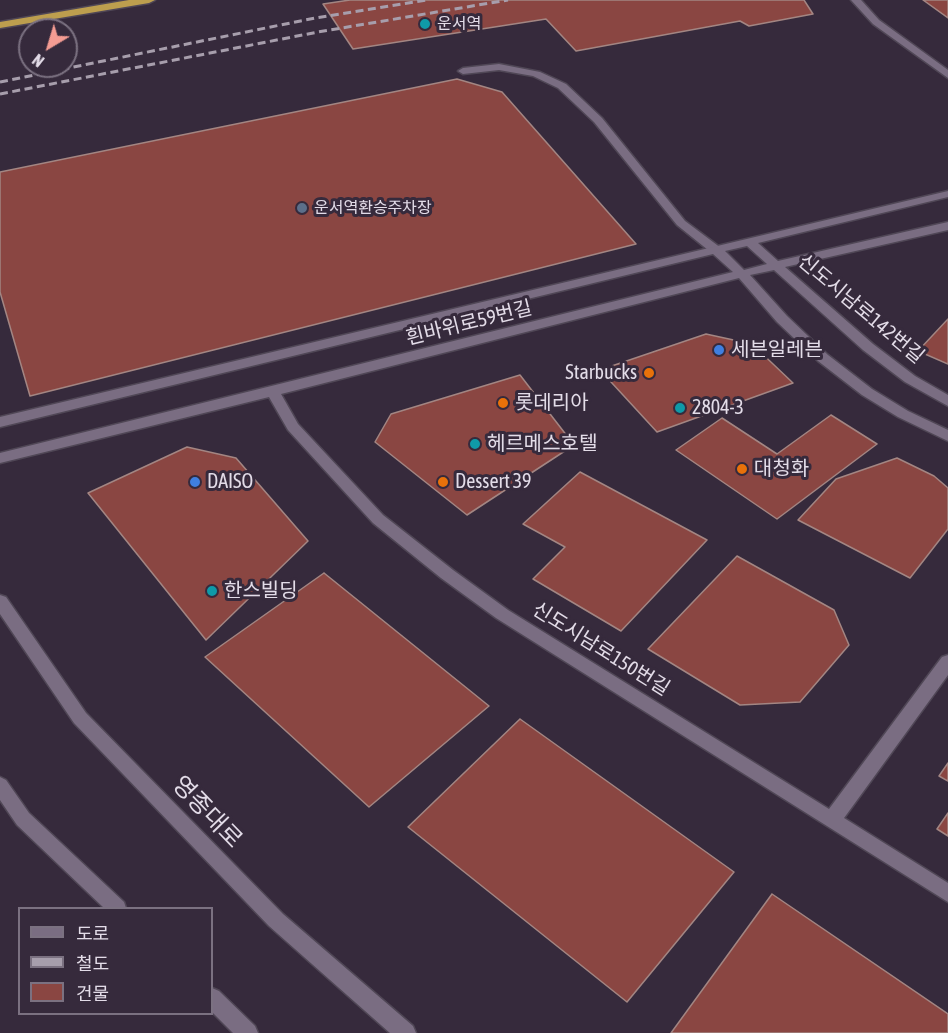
<!DOCTYPE html>
<meta charset="utf-8">
<style>
body{margin:0}
#map{position:relative;width:948px;height:1033px;overflow:hidden;background:#362a3c;font-family:"Asap Condensed","Noto Sans KR",sans-serif}
canvas{display:block}
.legend{position:absolute;left:18px;top:907px;width:195px;height:108px;box-sizing:border-box;background:#362a3c;border:2px solid #7b7181;margin:0;padding:8px 10px;list-style:none;font-size:18px;color:#e3dce8}
.legend li{display:flex;align-items:center;gap:12px;height:30px}
.legend b{width:30px;border:2px solid #7b7181}
.north{position:absolute;left:18px;top:18px;width:60px;height:60px;box-sizing:border-box;background:#362a3c;border:2px solid #7b7181;border-radius:50%;rotate:218deg;font-size:16px;font-weight:700;line-height:24px;text-align:center;color:#e3dce8}
.north::after{content:'';display:block;margin:auto;width:21px;height:27px;background:#f59c93;clip-path:polygon(50% 0,100% 100%,50% 72%,0 100%)}
</style>
<div id="map">
<canvas width="948" height="1033"></canvas>
<ul class="legend">
<li><b style="height:8px;background:#7a6d82"></b>도로</li>
<li><b style="height:8px;background:#a79eac"></b>철도</li>
<li><b style="height:16px;background:#8a4642"></b>건물</li>
</ul>
<div class="north">N</div>
</div>
<script>
const c = document.querySelector('canvas').getContext('2d');
c.lineJoin = 'round';
function fillPath(path, color) {
  c.fillStyle = color;
  c.fill(path, 'evenodd');
}
function shape(rows) {
  const path = new Path2D();
  for (const r of rows) {
    path.moveTo(r[0], r[1]);
    for (let i = 2; i < r.length; i += 2) path.lineTo(r[i], r[i + 1]);
  }
  return path;
}
function strokePath(path, color, width, dash) {
  c.strokeStyle = color;
  c.lineWidth = width;
  c.lineCap = dash ? 'butt' : 'round';
  c.setLineDash(dash || []);
  c.stroke(path);
}
function label(font, color, halo, rows, align = 'center') {
  c.font = font + ' "Asap Condensed","Noto Sans KR",sans-serif';
  c.lineWidth = 6;
  c.setLineDash([]);
  c.textBaseline = 'middle';
  c.strokeStyle = halo;
  c.fillStyle = color;
  for (const [text, x, y, turn = 0] of rows) {
    c.save();
    c.translate(x, y);
    c.rotate((+turn || 0) * Math.PI / 180);
    c.textAlign = isNaN(turn) ? turn : align;
    if (halo) c.strokeText(text, 0, 0);
    c.fillText(text, 0, 0);
    c.restore();
  }
}
const building = shape([
 [350,0,804,0,813,14,749,26,740,21,576,51,546,19,353,49,323,4,350,0],
 [923,0,948,0,948,18,923,0],
 [457,79,502,92,636,244,30,396,0,292,0,172,457,79],
 [948,319,948,364,918,351,948,319],
 [706,334,752,344,793,383,657,432,600,370,706,334],
 [520,375,574,445,467,515,375,442,391,414,520,375],
 [831,415,877,444,777,519,676,450,722,418,777,454,831,415],
 [187,447,236,458,308,541,206,640,88,493,187,447],
 [897,458,934,476,948,488,948,529,910,578,798,520,836,479,897,458],
 [580,472,707,540,621,631,533,579,565,547,523,524,580,472],
 [737,556,834,610,849,645,800,702,740,705,648,649,737,556],
 [324,573,489,706,369,807,205,657,324,573],
 [520,719,734,872,627,1002,408,827,520,719],
 [948,763,948,781,939,776,948,763],
 [948,813,948,836,937,829,948,813],
 [772,894,948,1014,948,1033,671,1033,772,894]
]);
fillPath(building, '#8a4642');
strokePath(building, '#a38683', 1.5);
const service = shape([
 [499,64,540,72,566,84,602,118,685,221,721,248,721,254,713,254,677,225,594,122,558,88,533,76,499,70,463,74,458,71,463,68,499,64]
]);
const minor = shape([
 [851,0,861,0,879,20,948,70,948,78,873,24,851,0],
 [948,191,948,197,758,243,778,261,948,222,948,230,785,267,873,344,915,376,948,395,948,406,905,382,863,350,774,270,750,275,787,316,828,355,872,389,908,411,948,430,948,441,898,417,862,395,818,361,777,322,739,278,281,394,298,424,383,515,453,570,508,610,829,809,942,657,948,655,948,675,844,818,948,883,948,902,496,618,441,578,373,523,288,430,269,397,0,463,0,453,733,272,713,254,0,427,0,417,948,191],
 [747,246,767,264,744,270,725,251,747,246]
]);
const secondary = shape([
 [0,595,6,597,86,713,283,914,413,1026,416,1033,390,1033,269,926,74,723,0,614,0,595],
 [0,777,6,780,29,813,124,902,126,908,104,908,17,825,0,800,0,777],
 [212,988,219,991,255,1026,258,1033,233,1033,212,1012,212,988]
]);
const motorway = shape([
 [129,0,155,0,149,3,0,28,0,22,129,0]
]);
strokePath(service, '#504756', 3);
strokePath(minor, '#504756', 3);
strokePath(secondary, '#504756', 3);
strokePath(motorway, '#504756', 3);
fillPath(service, '#7a6d82');
fillPath(minor, '#7a6d82');
fillPath(secondary, '#7a6d82');
fillPath(motorway, '#bd9e4e');
strokePath(shape([
 [0,82,315,18,427,0],
 [0,94,318,32,508,0]
]), '#a79eac', 3, [8, 4.5]);
for (const [x, y, r, color] of [
 [425,24,6,"#0f9aa8"],
 [302,208,6,"#5c6f8a"],
 [719,350,6,"#3f7fe0"],
 [649,373,6,"#e8710a"],
 [503,403,6,"#e8710a"],
 [680,408,6,"#0f9aa8"],
 [475,444,6,"#0f9aa8"],
 [742,469,6,"#e8710a"],
 [195,482,6,"#3f7fe0"],
 [443,482,6,"#e8710a"],
 [212,591,6,"#0f9aa8"]
]) {
  const dot = new Path2D();
  dot.arc(x, y, r, 0, 2 * Math.PI);
  c.fillStyle = color;
  c.fill(dot);
  strokePath(dot, '#362a3c', 2);
}
label('16px', '#e3dce8', '#362a3c', [
 ["운서역",437,24],
 ["운서역환승주차장",314,208]
], 'left');
label('20px', '#e3dce8', '#362a3c', [
 ["신도시남로142번길",861,309,40],
 ["흰바위로59번길",469,323,-14],
 ["신도시남로150번길",601,649,32]
]);
label('20px', '#e3dce8', '#362a3c', [
 ["세븐일레븐",731,350],
 ["Starbucks",637,373,"right"],
 ["롯데리아",515,403],
 ["2804-3",692,408],
 ["헤르메스호텔",487,444],
 ["대청화",754,469],
 ["DAISO",207,482],
 ["Dessert 39",455,482],
 ["한스빌딩",224,591]
], 'left');
label('24px', '#e3dce8', '#362a3c', [
 ["영종대로",207,812,46]
]);
</script>
